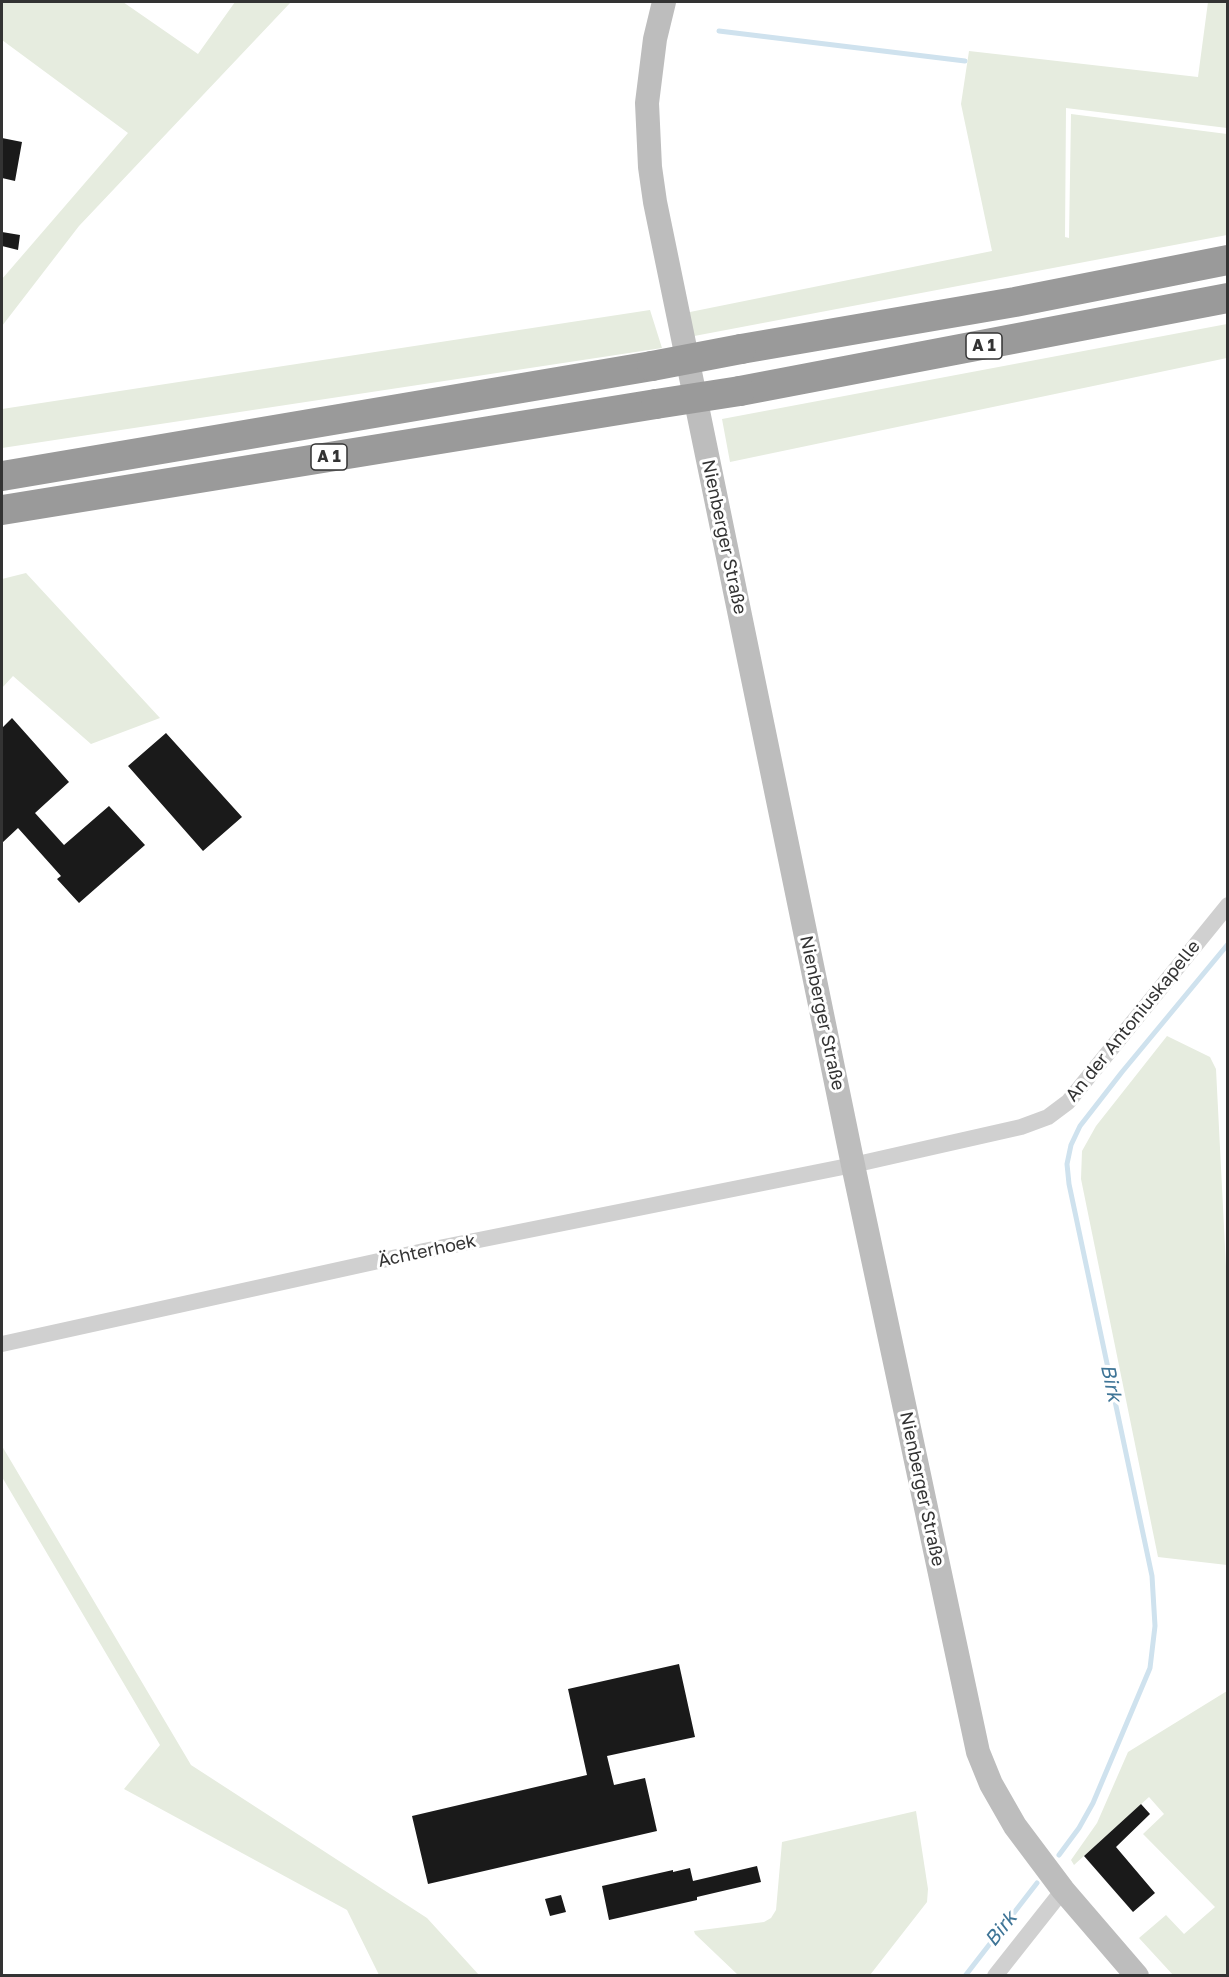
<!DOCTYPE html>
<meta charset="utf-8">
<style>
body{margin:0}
#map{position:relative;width:1229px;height:1977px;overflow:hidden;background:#fff;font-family:"Golos Text",sans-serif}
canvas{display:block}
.frame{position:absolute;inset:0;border:3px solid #333;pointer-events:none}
</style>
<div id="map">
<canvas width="1229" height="1977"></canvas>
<div class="frame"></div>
</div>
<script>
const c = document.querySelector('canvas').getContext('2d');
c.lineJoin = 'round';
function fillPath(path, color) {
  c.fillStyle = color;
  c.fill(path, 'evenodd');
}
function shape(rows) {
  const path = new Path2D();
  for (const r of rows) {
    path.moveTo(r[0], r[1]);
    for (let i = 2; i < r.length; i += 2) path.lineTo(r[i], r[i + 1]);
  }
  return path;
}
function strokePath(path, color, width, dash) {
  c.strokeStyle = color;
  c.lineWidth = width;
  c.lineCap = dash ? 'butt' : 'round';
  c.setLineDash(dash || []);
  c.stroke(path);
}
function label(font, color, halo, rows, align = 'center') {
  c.font = font + ' "Golos Text",sans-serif';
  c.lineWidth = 6;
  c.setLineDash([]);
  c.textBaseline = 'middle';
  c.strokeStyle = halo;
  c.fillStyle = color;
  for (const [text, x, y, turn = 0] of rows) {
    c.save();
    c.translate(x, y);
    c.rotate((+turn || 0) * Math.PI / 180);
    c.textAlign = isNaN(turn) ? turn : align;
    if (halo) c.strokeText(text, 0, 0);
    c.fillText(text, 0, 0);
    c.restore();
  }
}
fillPath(shape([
 [2,2,123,2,198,54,235,2,291,2,79,226,2,326,2,279,128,133,2,40],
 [1208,2,1227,2,1227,128,1066,108,1065,237,1069,238,1071,114,1227,134,1227,235,689,337,685,313,992,251,961,104,969,51,1198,77],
 [650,310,662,348,2,448,2,409],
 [1227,324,1227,358,730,462,722,419],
 [26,573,160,718,91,744,13,676,2,688,2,579],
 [1167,1036,1210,1057,1216,1069,1228,1306,1227,1565,1158,1557,1081,1179,1082,1151,1096,1126],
 [2,1446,191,1765,427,1918,479,1975,379,1975,347,1910,124,1789,160,1745,2,1477],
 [1227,1691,1227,1975,1173,1975,1139,1938,1166,1915,1184,1934,1215,1907,1143,1834,1164,1814,1149,1797,1074,1865,1071,1860,1097,1823,1128,1752],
 [916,1811,928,1889,927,1902,870,1975,738,1975,695,1934,694,1931,764,1922,771,1918,776,1910,782,1842]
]), '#e6ecdf');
strokePath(shape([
 [719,31,965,61],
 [1059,1855,1079,1828,1093,1803,1150,1668,1155,1626,1152,1576,1069,1184,1067,1164,1071,1145,1080,1126,1122,1072,1228,944],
 [965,1976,1037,1883]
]), '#cfe2ee', 5);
fillPath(shape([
 [2,138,22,142,15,181,2,178],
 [2,232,20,235,18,250,2,246],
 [12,718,69,782,35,813,64,845,109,806,145,845,79,903,57,879,61,876,18,828,2,843,2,728],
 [166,733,242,817,203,851,128,766],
 [679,1664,695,1737,607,1756,614,1785,645,1778,657,1831,428,1884,412,1816,587,1775,568,1689],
 [1141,1804,1150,1814,1116,1847,1155,1893,1133,1912,1084,1856],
 [757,1866,761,1882,697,1897,697,1900,609,1920,602,1886,673,1870,673,1872,690,1868,693,1881],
 [561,1895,566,1912,550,1916,545,1899]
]), '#1a1a1a');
strokePath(shape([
 [2,1344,424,1251,853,1165,1021,1127,1048,1117,1068,1102,1228,905],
 [995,1976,1063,1890]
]), '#d0d0d0', 16);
strokePath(shape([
 [664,2,655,39,647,103,650,167,655,202,853,1165,978,1752,991,1784,1015,1826,1063,1890,1137,1976]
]), '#bdbdbd', 24);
strokePath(shape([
 [741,349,1015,302,1228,260],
 [740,391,1228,298],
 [2,476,652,366],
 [2,510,656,404]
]), '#9a9a9a', 30);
strokePath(shape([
 [652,366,741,349],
 [656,404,740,391]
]), '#9a9a9a', 30);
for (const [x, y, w] of [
 [984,346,36],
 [329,457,36]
]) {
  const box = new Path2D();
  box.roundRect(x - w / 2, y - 13, w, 26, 4.5);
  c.fillStyle = '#fff';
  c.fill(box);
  strokePath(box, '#333', 1.5);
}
label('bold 16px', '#333', null, [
 ["A 1",984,346],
 ["A 1",329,457]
]);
label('18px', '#333', '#fff', [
 ["Nienberger Straße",724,537,78],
 ["Nienberger Straße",822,1013,78],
 ["An der Antoniuskapelle",1133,1021,-51],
 ["Ächterhoek",427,1251,-12],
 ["Nienberger Straße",922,1489,78]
]);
label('italic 20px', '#3f7597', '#fff', [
 ["Birk",1111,1383,78],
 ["Birk",1001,1929,-52]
]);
</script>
